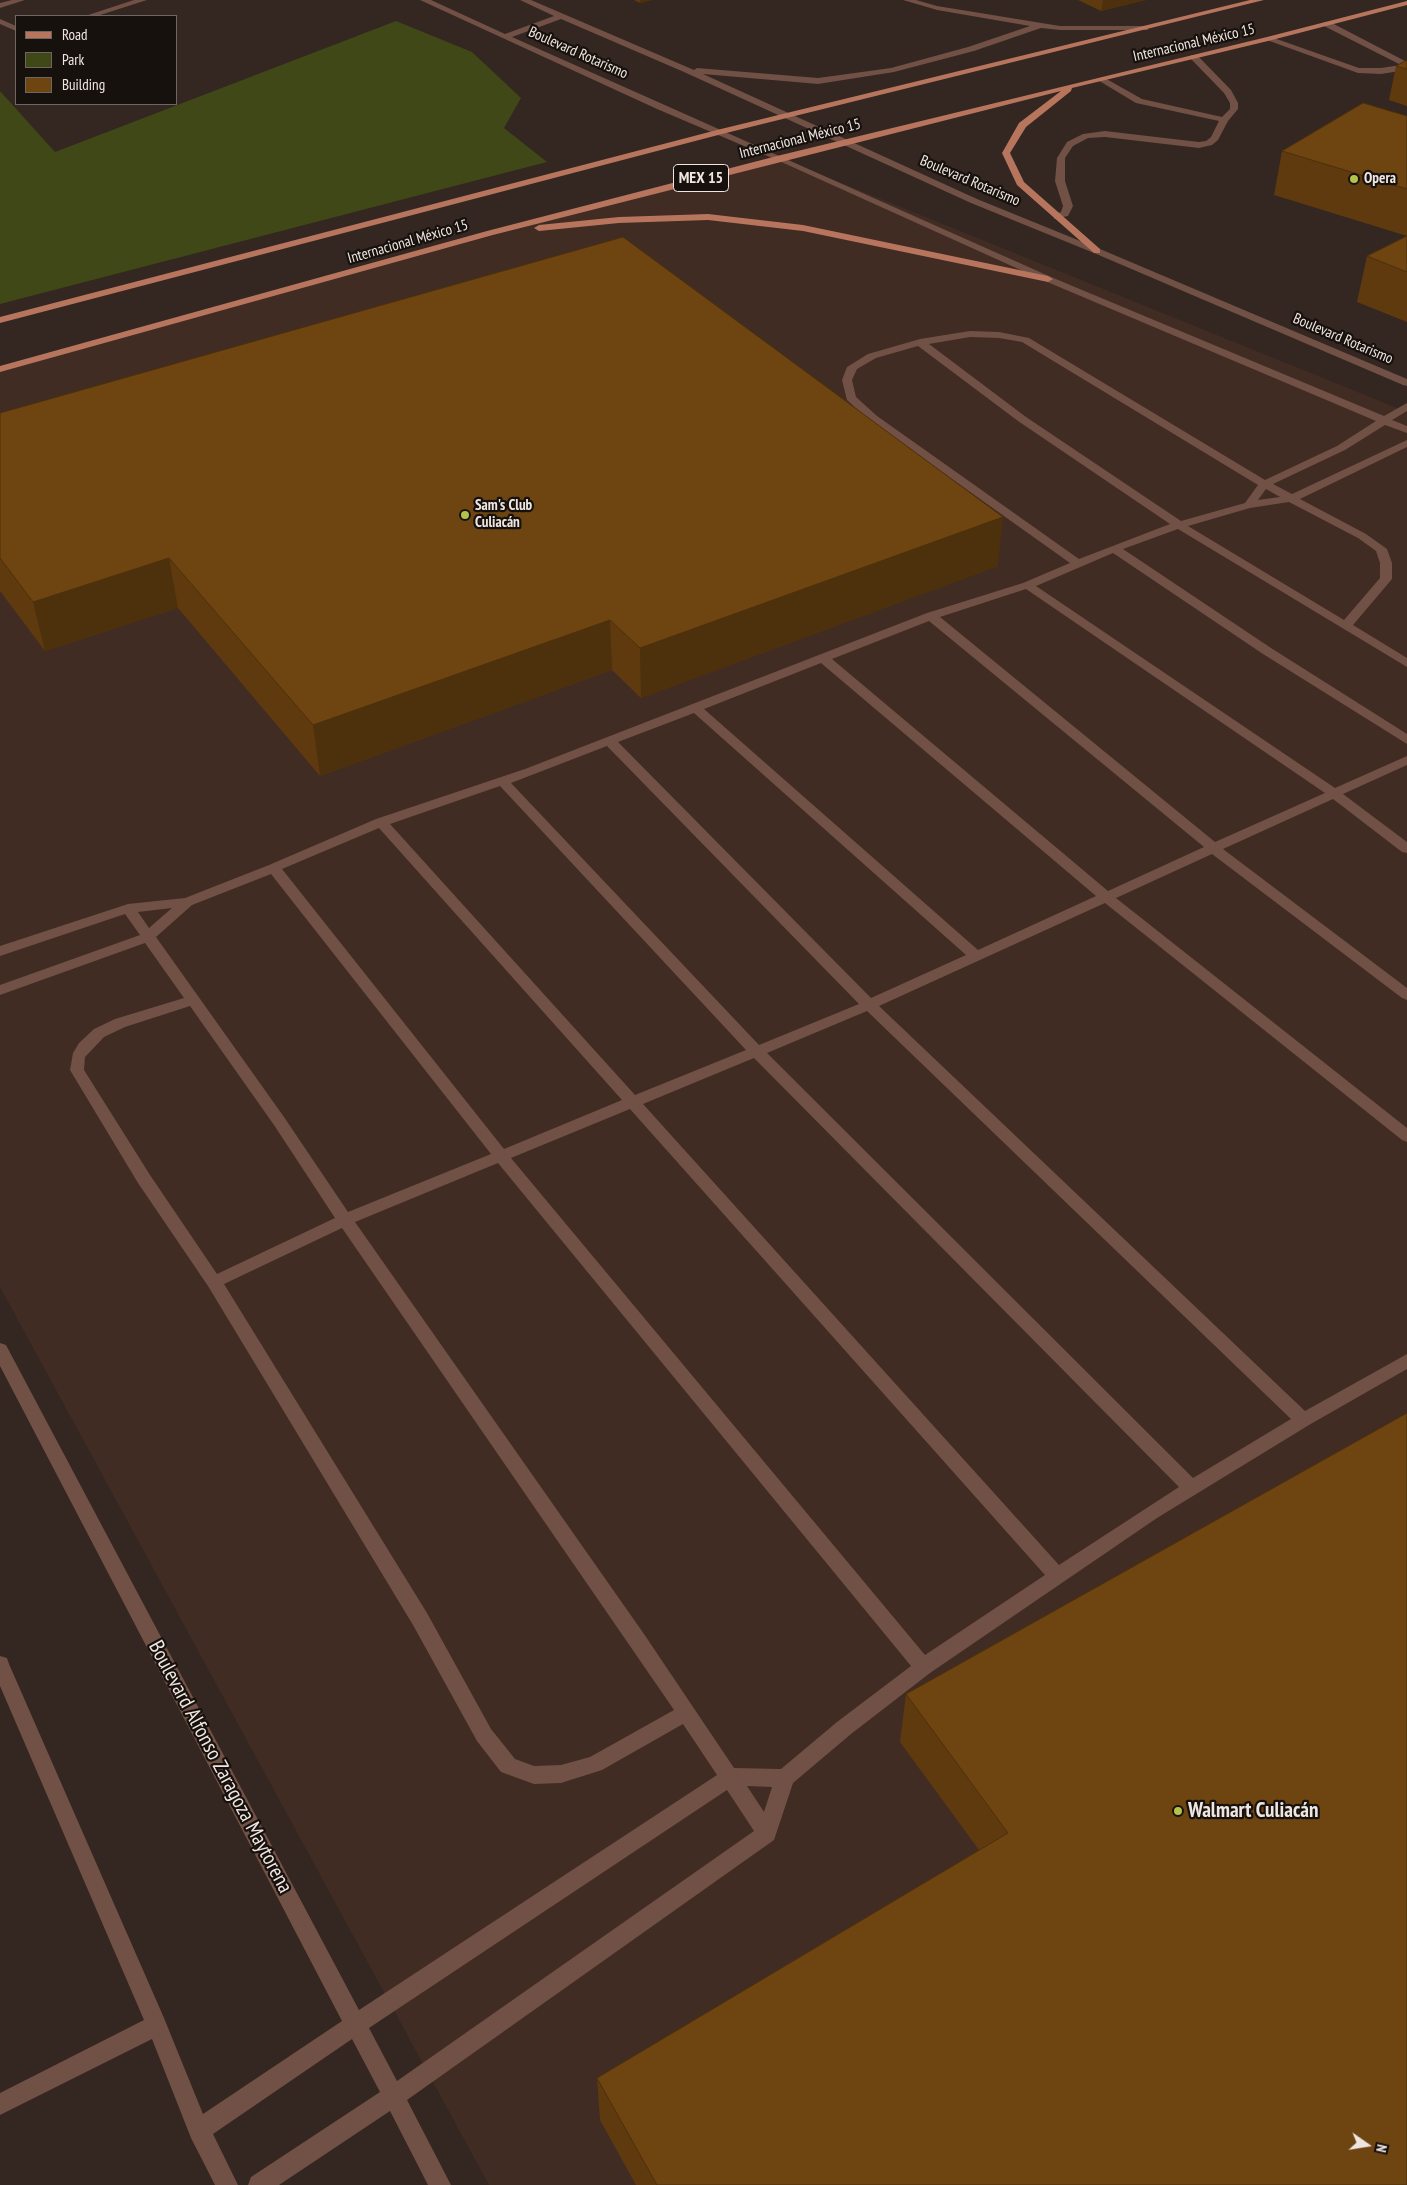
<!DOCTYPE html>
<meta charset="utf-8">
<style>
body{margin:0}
#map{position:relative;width:1407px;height:2185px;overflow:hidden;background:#342620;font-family:"PT Sans Narrow",sans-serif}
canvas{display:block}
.legend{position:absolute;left:15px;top:15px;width:162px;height:90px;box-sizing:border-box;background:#17110e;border:1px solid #6e6662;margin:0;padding:6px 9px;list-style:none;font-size:15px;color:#f0e6e1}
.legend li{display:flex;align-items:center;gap:10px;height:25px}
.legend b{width:25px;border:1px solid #6e6662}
.north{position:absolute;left:1342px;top:2120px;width:50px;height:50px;-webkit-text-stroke:4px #17110e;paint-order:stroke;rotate:103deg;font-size:14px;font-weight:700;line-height:20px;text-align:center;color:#f0e6e1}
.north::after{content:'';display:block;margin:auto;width:18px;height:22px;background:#f0e6e1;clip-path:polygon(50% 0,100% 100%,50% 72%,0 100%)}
</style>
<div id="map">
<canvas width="1407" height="2185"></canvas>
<ul class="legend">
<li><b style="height:6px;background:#b7755e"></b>Road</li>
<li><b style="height:14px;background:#3f4816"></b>Park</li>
<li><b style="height:14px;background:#6e4411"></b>Building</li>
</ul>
<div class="north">N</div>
</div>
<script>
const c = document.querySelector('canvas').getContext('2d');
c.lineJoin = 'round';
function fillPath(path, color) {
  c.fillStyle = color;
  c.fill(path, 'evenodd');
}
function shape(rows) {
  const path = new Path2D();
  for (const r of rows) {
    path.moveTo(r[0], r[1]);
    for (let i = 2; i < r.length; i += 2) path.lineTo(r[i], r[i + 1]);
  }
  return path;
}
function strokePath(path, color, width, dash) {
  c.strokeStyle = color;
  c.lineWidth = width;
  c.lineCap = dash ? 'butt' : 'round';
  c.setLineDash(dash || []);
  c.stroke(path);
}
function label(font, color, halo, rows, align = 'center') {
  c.font = font + ' "PT Sans Narrow",sans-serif';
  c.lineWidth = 4.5;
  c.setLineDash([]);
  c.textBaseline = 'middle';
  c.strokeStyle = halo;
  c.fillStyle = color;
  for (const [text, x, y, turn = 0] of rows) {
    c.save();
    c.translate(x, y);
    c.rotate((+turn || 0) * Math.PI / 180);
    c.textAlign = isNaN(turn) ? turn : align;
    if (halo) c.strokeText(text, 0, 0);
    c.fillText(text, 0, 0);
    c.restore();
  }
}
fillPath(shape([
 [780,158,1407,412,1407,2185,489,2185,0,1287,0,369]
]), '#402c22');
fillPath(shape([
 [396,21,472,52,521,98,504,128,547,162,0,304,0,91,55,152]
]), '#3f4816');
fillPath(shape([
 [12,0,25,0,0,8,0,3,12,0],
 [134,0,147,0,97,16,85,16,134,0],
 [420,0,431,0,505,34,554,16,520,0,531,0,694,70,697,68,818,78,891,68,968,47,1030,26,937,10,903,0,916,0,937,6,1060,26,1148,26,1148,30,1060,30,1041,28,974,51,894,72,818,84,703,74,977,199,1100,249,1407,379,1407,386,1403,385,1094,253,971,203,684,72,561,19,512,37,1051,277,1384,416,1407,403,1407,411,1392,420,1407,426,1407,433,1385,425,1345,450,1273,484,1292,494,1407,440,1407,447,1300,499,1366,534,1387,549,1392,563,1392,579,1353,625,1407,658,1407,667,1178,529,1123,549,1271,648,1407,734,1407,744,1263,654,1113,553,1036,586,1335,788,1407,756,1407,765,1343,794,1407,842,1407,853,1402,852,1333,799,1223,849,1407,988,1407,1000,1402,998,1212,854,1116,898,1407,1128,1407,1142,1402,1140,1105,903,879,1006,1305,1411,1407,1354,1407,1369,1309,1425,1157,1518,930,1673,851,1734,793,1783,774,1840,407,2100,451,2185,428,2185,390,2111,279,2185,248,2185,251,2177,380,2092,352,2039,213,2134,238,2185,215,2185,191,2138,152,2039,0,2115,0,2093,144,2020,0,1686,0,1656,7,1658,9,1664,164,2018,203,2114,342,2021,0,1366,0,1343,6,1345,359,2010,717,1775,683,1724,602,1770,561,1783,534,1784,501,1772,477,1741,413,1625,208,1286,138,1183,70,1070,73,1053,79,1043,94,1029,115,1019,184,998,145,943,0,995,0,985,140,935,125,914,0,956,0,946,128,904,185,898,269,865,376,819,525,769,927,613,1023,583,1070,563,869,420,847,400,842,380,847,367,868,354,920,339,970,331,999,332,1029,338,1265,480,1337,446,1376,421,1045,281,777,160,657,109,420,0],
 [970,337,999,338,1022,342,1258,485,1245,503,1181,521,1026,417,929,344,970,337],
 [918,346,1018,421,1170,524,1079,559,877,416,856,397,852,380,857,369,876,358,918,346],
 [1266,489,1280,497,1258,500,1266,489],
 [1289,502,1358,538,1376,551,1380,563,1380,578,1344,620,1188,526,1250,508,1289,502],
 [1026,589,1325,793,1215,842,940,617,1026,589],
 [929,621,1204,847,1108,891,832,659,929,621],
 [821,663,1096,896,978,950,704,709,821,663],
 [694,713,966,955,871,998,618,742,694,713],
 [607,746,859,1004,759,1045,511,783,607,746],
 [500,786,746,1050,635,1095,390,824,500,786],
 [379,828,622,1100,504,1149,282,869,379,828],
 [271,874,491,1154,348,1212,284,1117,156,937,192,905,271,874],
 [172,908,149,928,138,912,172,908],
 [190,1006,274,1125,335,1218,217,1274,150,1175,84,1070,85,1057,104,1037,125,1027,190,1006],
 [867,1011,1291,1419,1193,1478,767,1053,867,1011],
 [754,1058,1179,1487,1059,1565,643,1104,754,1058],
 [630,1109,1045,1575,925,1655,511,1158,630,1109],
 [498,1163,911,1666,837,1722,781,1769,734,1768,644,1634,355,1222,498,1163],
 [342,1228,630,1646,674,1710,590,1757,561,1765,534,1766,515,1759,491,1729,427,1613,224,1284,342,1228],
 [747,1786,772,1787,764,1812,747,1786],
 [727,1790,754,1831,397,2081,369,2028,727,1790],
 [0,19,16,26,16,31,0,24,0,19],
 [1324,22,1330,22,1407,62,1407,70,1381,74,1358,73,1264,39,1271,37,1359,68,1381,68,1401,65,1324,26,1324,22],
 [1191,55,1197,55,1231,90,1238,103,1238,109,1228,121,1218,140,1212,145,1199,148,1105,137,1088,138,1073,146,1065,158,1065,181,1073,206,1068,216,1054,219,1054,215,1061,212,1063,206,1055,181,1057,158,1067,142,1083,134,1105,131,1199,142,1206,141,1211,137,1219,121,1136,103,1096,79,1103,77,1142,99,1222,117,1230,109,1230,103,1224,93,1191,59,1191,55]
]), '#715045');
fillPath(shape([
 [1250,0,1264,0,722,134,0,323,0,317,717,130,1250,0],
 [1407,1,1407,5,1268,41,1072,88,1071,91,1026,127,1010,153,1024,182,1100,249,1100,253,1094,253,1017,185,1002,153,1019,123,1061,91,493,235,0,372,0,366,487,231,777,156,1267,37,1407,1],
 [708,214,803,225,1048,276,1053,279,1048,282,803,231,708,220,619,223,539,231,534,228,539,225,619,217,708,214]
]), '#b7755e');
fillPath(shape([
 [634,0,652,0,640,3],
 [1078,0,1146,0,1101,11],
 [1407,60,1407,106,1389,100,1396,66],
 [1407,116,1407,322,1357,302,1367,256,1407,236,1274,195,1282,151],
 [0,413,998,566,641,698,612,670,320,776,178,608,45,651,0,591],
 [906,1694,1407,2185,636,2185,600,2120,597,2078,979,1850,900,1742]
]), '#5f3a0f');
fillPath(shape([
 [640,0,652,0,640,3],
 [1103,0,1146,0,1101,11],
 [1003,517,998,566,641,698,640,648],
 [169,558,178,608,45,651,33,602],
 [610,620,612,670,320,776,313,725]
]), '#4d300c');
const building = shape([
 [1407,60,1407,69,1396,66,1407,60],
 [1363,103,1407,116,1407,189,1282,151,1363,103],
 [1407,236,1407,272,1367,256,1407,236],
 [623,237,1003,517,640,648,610,620,313,725,169,558,33,602,0,558,0,413,623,237],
 [1407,1413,1407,2185,657,2185,597,2078,1008,1833,906,1694,1407,1413]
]);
fillPath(building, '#6e4411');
strokePath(building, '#4d300c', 1);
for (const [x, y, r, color] of [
 [1354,179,5,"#b3c24b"],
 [465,515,5,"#b3c24b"],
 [1178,1811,5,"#b3c24b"]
]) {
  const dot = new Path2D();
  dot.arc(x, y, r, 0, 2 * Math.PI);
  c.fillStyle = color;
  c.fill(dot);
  strokePath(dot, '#17110e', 2);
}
label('15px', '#f0e6e1', '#17110e', [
 ["Internacional México 15",1194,43,-13],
 ["Boulevard Rotarismo",578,53,24],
 ["Internacional México 15",800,139,-14],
 ["Boulevard Rotarismo",970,181,23],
 ["Internacional México 15",408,242,-16],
 ["Boulevard Rotarismo",1343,339,23]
]);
label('bold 15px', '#f0e6e1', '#17110e', [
 ["Opera",1364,179],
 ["Sam's Club",475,506],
 ["Culiacán",475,523]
], 'left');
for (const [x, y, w] of [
 [701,178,55]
]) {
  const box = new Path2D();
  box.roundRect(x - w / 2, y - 13.5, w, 27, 4);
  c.fillStyle = '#17110e';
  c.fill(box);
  strokePath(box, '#f0e6e1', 1);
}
label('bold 16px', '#f0e6e1', null, [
 ["MEX 15",701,178]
]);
label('21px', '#f0e6e1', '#17110e', [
 ["Boulevard Alfonso Zaragoza Maytorena",220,1767,62]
]);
label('bold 21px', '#f0e6e1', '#17110e', [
 ["Walmart Culiacán",1188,1811]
], 'left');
</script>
